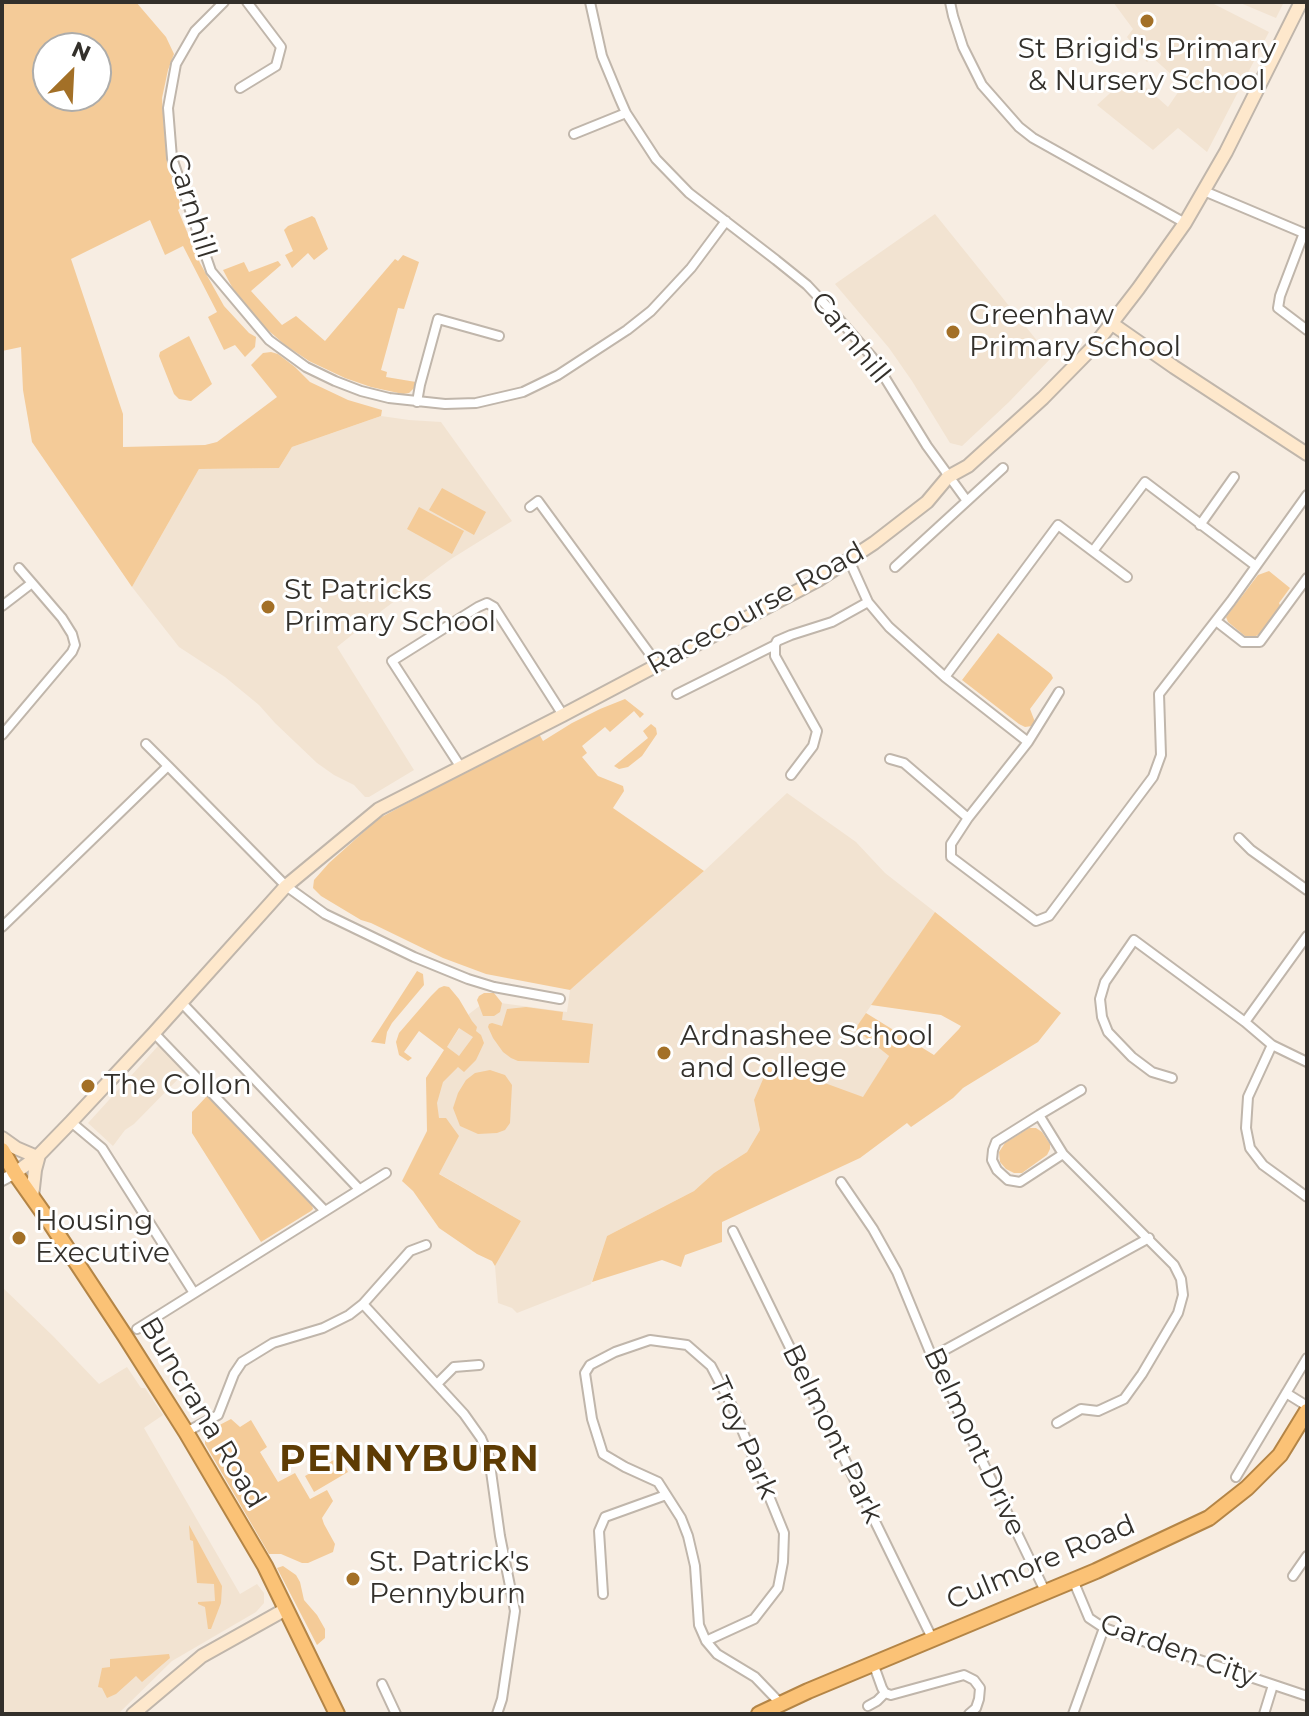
<!DOCTYPE html>
<style>
body{margin:0}
#map{position:relative;width:1309px;height:1716px;overflow:hidden;background:#f7ede2;font-family:Montserrat,sans-serif}
canvas{display:block}
.frame{position:absolute;inset:0;border:4px solid #33302b;pointer-events:none}
.north{position:absolute;left:32px;top:32px;width:80px;height:80px;box-sizing:border-box;background:#fff;border:2px solid #adacaa;border-radius:50%;rotate:24deg;font-size:22px;font-weight:700;line-height:32px;text-align:center;color:#33302b}
.north::after{content:'';display:block;margin:auto;width:28px;height:36px;background:#a37027;clip-path:polygon(50% 0,100% 100%,50% 72%,0 100%)}
</style>
<div id="map">
<canvas width="1309" height="1716"></canvas>
<div class="frame"></div>
<div class="north">N</div>
</div>
<script>
const c = document.querySelector('canvas').getContext('2d');
c.lineJoin = 'round';
function fillPath(path, color) {
  c.fillStyle = color;
  c.fill(path, 'evenodd');
}
function shape(rows) {
  const path = new Path2D();
  for (const r of rows) {
    path.moveTo(r[0], r[1]);
    for (let i = 2; i < r.length; i += 2) path.lineTo(r[i], r[i + 1]);
  }
  return path;
}
function strokePath(path, color, width, dash) {
  c.strokeStyle = color;
  c.lineWidth = width;
  c.lineCap = dash ? 'butt' : 'round';
  c.setLineDash(dash || []);
  c.stroke(path);
}
function label(font, color, halo, rows, align = 'center') {
  c.font = font + ' Montserrat,sans-serif';
  c.lineWidth = 6;
  c.setLineDash([]);
  c.textBaseline = 'middle';
  c.strokeStyle = halo;
  c.fillStyle = color;
  for (const [text, x, y, turn = 0] of rows) {
    c.save();
    c.translate(x, y);
    c.rotate((+turn || 0) * Math.PI / 180);
    c.textAlign = isNaN(turn) ? turn : align;
    if (halo) c.strokeText(text, 0, 0);
    c.fillText(text, 0, 0);
    c.restore();
  }
}
fillPath(shape([
 [1113,2,1210,2,1269,32,1207,152,1178,128,1153,150,1097,105,1131,74,1168,107,1183,85,1152,57,1147,62,1127,37,1133,29],
 [1238,2,1284,2,1276,18],
 [935,214,1051,358,1009,402,962,446,950,443,912,381,889,348,835,284],
 [381,416,409,420,441,422,512,521,451,559,384,609,337,647,414,770,369,797,365,797,354,785,334,775,317,763,275,723,259,705,225,677,179,647,132,587,199,469,279,468,292,447],
 [787,793,856,842,885,873,935,912,855,1029,889,1056,864,1097,754,1100,760,1130,747,1152,714,1173,694,1191,607,1236,591,1284,517,1313,512,1308,498,1303,495,1266,521,1221,431,1169,426,1078,469,1014,486,1001,567,1012,570,990,704,871],
 [159,1045,181,1065,184,1073,134,1124,125,1130,113,1146,88,1123],
 [2,1287,53,1336,99,1384,127,1367,141,1388,145,1388,163,1415,144,1428,240,1594,257,1584,264,1593,264,1603,256,1612,172,1661,118,1714,2,1714]
]), '#f2e3d1');
fillPath(shape([
 [2,2,136,2,166,37,174,54,168,70,162,98,164,128,167,161,181,207,178,210,200,263,224,306,249,333,256,337,255,347,245,357,235,345,224,350,208,317,217,312,183,246,165,255,150,220,71,259,123,414,123,447,205,445,217,442,277,397,251,365,263,353,271,352,278,354,295,367,310,382,348,400,382,410,381,416,292,447,279,468,199,469,132,587,32,442,23,390,21,347,2,351],
 [48,48,96,48,96,96,48,96],
 [312,216,315,218,328,249,314,260,308,253,292,268,285,255,293,251,284,230,288,226],
 [403,255,419,262,404,309,398,308,381,370,387,372,386,377,416,382,415,387,409,393,403,394,371,387,345,378,309,361,285,345,260,323,232,287,223,270,244,262,249,272,278,261,281,265,251,291,282,325,296,316,325,341,395,259,398,261],
 [189,336,212,384,191,401,179,399,174,394,159,356,160,352],
 [442,488,486,512,474,535,429,510],
 [419,507,464,531,452,554,407,529],
 [1269,571,1290,588,1279,603,1281,607,1261,633,1256,636,1245,636,1228,622,1226,617,1258,575],
 [998,633,1051,674,1053,678,1030,709,1035,722,1032,726,1025,727,1019,724,962,680],
 [625,699,644,714,640,718,634,711,610,732,605,727,582,746,587,753,582,757,598,776,623,786,624,791,613,808,704,871,570,990,486,974,443,958,371,923,361,920,321,896,313,888,314,880,329,863,378,819,538,732,543,741,572,723,600,709],
 [651,724,656,728,657,734,642,756,628,767,619,769,614,766,648,738,643,731],
 [935,912,1061,1013,1038,1042,963,1088,953,1098,911,1127,907,1123,860,1158,722,1222,722,1242,685,1255,681,1267,662,1260,592,1282,607,1236,694,1191,714,1173,747,1152,760,1130,754,1100,770,1063,863,1097,889,1056,855,1029,866,1013,934,1055,959,1029,961,1026,941,1015,871,1005],
 [417,971,423,974,424,985,392,1023,387,1032,385,1044,371,1042],
 [444,986,449,987,459,999,472,1021,477,1027,476,1031,481,1035,484,1043,476,1060,464,1072,458,1067,443,1082,437,1103,439,1118,446,1118,459,1136,439,1174,521,1221,495,1266,492,1261,477,1254,439,1228,413,1191,402,1181,427,1131,426,1078,444,1050,419,1031,404,1052,412,1058,408,1061,399,1055,396,1042,399,1033,431,996,439,988],
 [459,1028,473,1037,459,1056,447,1047],
 [484,993,494,993,502,1003,500,1012,494,1016,483,1016,477,1000,479,996],
 [526,1007,563,1012,562,1020,593,1024,589,1063,518,1061,511,1058,503,1052,493,1038,488,1027,489,1024,492,1023,502,1026,507,1009],
 [490,1070,505,1075,512,1085,510,1123,505,1130,497,1133,478,1134,460,1126,453,1108,458,1093,466,1080,475,1073],
 [207,1096,312,1205,313,1209,311,1211,261,1242,192,1133,192,1112],
 [1029,1128,1036,1128,1042,1132,1050,1144,1050,1149,1047,1155,1022,1173,1014,1173,1006,1169,1000,1162,999,1152,1005,1143],
 [231,1419,240,1427,251,1420,267,1447,260,1452,278,1482,295,1473,310,1499,327,1490,333,1501,322,1518,324,1524,335,1544,333,1552,308,1563,302,1563,281,1554,269,1554,205,1444,205,1434,208,1431],
 [339,1457,348,1472,314,1492,305,1476],
 [189,1525,222,1586,221,1603,211,1629,208,1629,205,1607,198,1604,198,1602,215,1601,214,1584,197,1583,193,1541,190,1540],
 [283,1566,296,1575,300,1582,304,1600,317,1615,325,1629,325,1638,317,1645,277,1568],
 [169,1654,170,1658,142,1682,136,1676,116,1694,107,1698,102,1688,98,1687,102,1668,110,1667,110,1659]
]), '#f4cb98');
const minor = shape([
 [224,2,195,31,176,64,168,108,172,158,211,271,269,340,306,367,335,381,361,391,389,398,445,404,476,403,523,392,558,375,627,330,651,311,691,268,726,221],
 [590,2,602,56,619,97,626,113,656,159,689,193,776,260,807,285,837,317,872,357,927,446,967,501],
 [950,2,953,16,963,47,982,85,1019,127,1033,138,1185,223],
 [240,88,276,66,281,47,247,2],
 [574,134,626,113],
 [1204,191,1306,234],
 [1304,233,1280,296,1278,308,1307,330],
 [417,402,420,385,438,319,499,336],
 [530,507,538,501,658,665],
 [1200,525,1234,477],
 [1093,551,1145,482,1256,566],
 [849,560,868,602,889,627,945,677,1028,742],
 [895,567,1003,468],
 [19,568,32,583],
 [2,606,32,583,62,618,72,634,75,645,72,652,2,735],
 [1216,621,1243,642,1260,642,1307,578],
 [945,677,1058,525,1127,577],
 [677,694,775,645],
 [146,744,168,766],
 [890,759,904,763,968,818,1028,742,1059,692],
 [460,766,392,661,478,607,487,603,494,607,563,715],
 [791,775,813,746,817,731,775,656,775,645,777,641,791,635,832,622,868,602],
 [968,818,951,844,951,857,1036,921,1049,916,1153,777,1161,755,1159,694,1231,601,1307,495],
 [1239,838,1251,850,1307,890],
 [2,927,168,766,286,886,325,914,414,957,468,979,494,987,560,999],
 [181,1002,359,1189],
 [1245,1022,1307,936],
 [154,1033,325,1211],
 [1272,1045,1248,1097,1246,1128,1250,1148,1263,1165,1307,1197],
 [1172,1078,1152,1072,1132,1057,1108,1032,1102,1017,1100,999,1105,982,1134,940,1245,1022,1272,1045,1307,1062],
 [1039,1115,996,1142,993,1150,992,1160,997,1170,1008,1180,1020,1182,1063,1154],
 [71,1122,102,1148,194,1293],
 [841,1182,873,1229,897,1272,932,1357,1045,1591],
 [733,1231,932,1638],
 [363,1304,464,1414,481,1438,489,1457,500,1536,515,1611,502,1699,497,1714],
 [137,1329,386,1173],
 [932,1357,1149,1238],
 [437,1384,454,1367,479,1365],
 [1286,1393,1307,1406],
 [1057,1423,1081,1409,1098,1411,1124,1399,1142,1374,1178,1313,1183,1295,1181,1279,1174,1265,1063,1154,1039,1115,1081,1090],
 [186,1432,218,1415,234,1374,242,1362,273,1343,323,1328,349,1315,363,1304,410,1251,426,1245],
 [1236,1477,1307,1358],
 [1293,1576,1307,1556],
 [1073,1580,1089,1618,1104,1628,1307,1696],
 [603,1594,599,1531,605,1517,666,1495],
 [706,1641,754,1619,778,1588,783,1562,784,1533,734,1410,711,1366,687,1345,650,1340,615,1352,590,1365,585,1373,592,1419,603,1454,625,1467,658,1482,681,1518,688,1536,695,1566,699,1625,706,1641,717,1654,755,1677,780,1703],
 [873,1663,882,1688,885,1693,891,1695,964,1675,974,1680,980,1688,979,1699,976,1708,969,1714],
 [382,1684,396,1714],
 [868,1706,877,1701,885,1693],
 [1073,1714,1104,1628],
 [1264,1714,1273,1685]
]);
const tertiary = shape([
 [2,1180,15,1173]
]);
const secondary = shape([
 [1111,323,1174,367,1307,454],
 [2,1138,16,1148,37,1157],
 [15,1173,37,1157,71,1122,154,1033,286,886,379,809,563,715,818,580,874,543,927,502,948,477,968,466,1043,398,1094,346,1138,289,1185,223,1226,152,1301,2],
 [32,1197,35,1170,39,1155],
 [133,1714,202,1656,286,1609]
]);
const trunk = shape([
 [2,1150,15,1173,51,1224,125,1336,186,1432,265,1566,337,1714],
 [759,1714,808,1691,1096,1571,1209,1518,1247,1488,1280,1455,1307,1411]
]);
strokePath(minor, '#c0b6ab', 12);
strokePath(tertiary, '#c0b6ab', 14);
strokePath(secondary, '#c0b6ab', 16);
strokePath(trunk, '#b48546', 18);
strokePath(minor, '#fff', 8);
strokePath(tertiary, '#fff', 10);
strokePath(secondary, '#fee8cc', 12);
strokePath(trunk, '#fbc276', 14);
for (const [x, y, r, color] of [
 [1147,21,8,"#a37027"],
 [953,332,8,"#a37027"],
 [268,607,8,"#a37027"],
 [664,1053,8,"#a37027"],
 [88,1086,8,"#a37027"],
 [19,1238,8,"#a37027"],
 [353,1579,8,"#a37027"]
]) {
  const dot = new Path2D();
  dot.arc(x, y, r, 0, 2 * Math.PI);
  c.fillStyle = color;
  c.fill(dot);
  strokePath(dot, '#fff', 3);
}
label('28px', '#33302b', '#fff', [
 ["St Brigid's Primary",1147,50,"center"],
 ["& Nursery School",1147,82,"center"],
 ["Greenhaw",969,316],
 ["Primary School",969,348],
 ["St Patricks",284,591],
 ["Primary School",284,623],
 ["Ardnashee School",680,1037],
 ["and College",680,1069],
 ["The Collon",104,1086],
 ["Housing",35,1222],
 ["Executive",35,1254],
 ["St. Patrick's",369,1563],
 ["Pennyburn",369,1595]
], 'left');
label('28px', '#33302b', '#fff', [
 ["Carnhill",191,206,73],
 ["Carnhill",850,338,51],
 ["Racecourse Road",756,609,-29],
 ["Buncrana Road",202,1413,59],
 ["Belmont Park",832,1434,64],
 ["Troy Park",743,1438,66],
 ["Belmont Drive",974,1442,65],
 ["Culmore Road",1041,1563,-23],
 ["Garden City",1178,1651,20]
]);
c.letterSpacing = '2px';
label('bold 36px', '#5e3c04', '#fff', [
 ["PENNYBURN",410,1460]
]);
c.letterSpacing = '0px';
</script>
